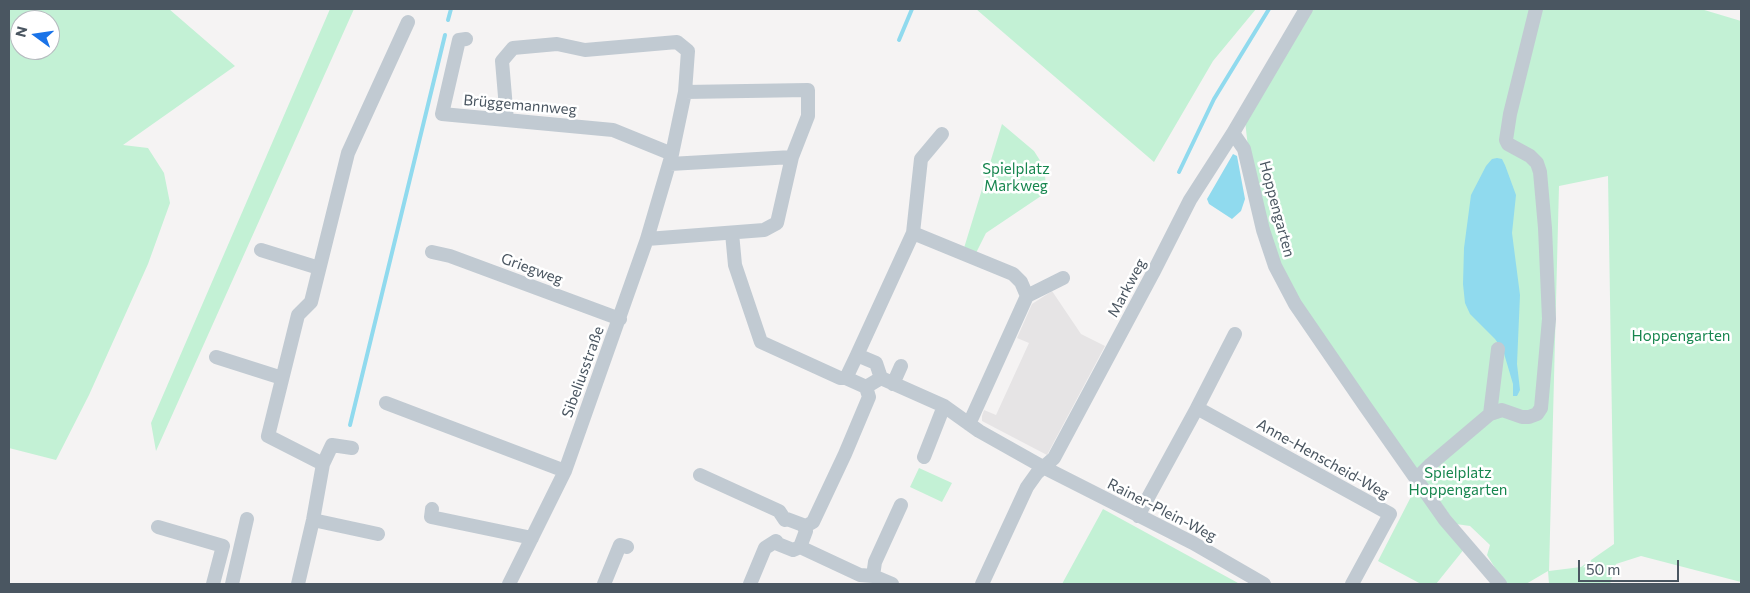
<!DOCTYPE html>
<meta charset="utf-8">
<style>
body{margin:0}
#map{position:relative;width:1750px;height:593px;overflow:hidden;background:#f5f3f3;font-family:Commissioner,sans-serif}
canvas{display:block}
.frame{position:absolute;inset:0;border:10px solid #4a5661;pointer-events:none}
.north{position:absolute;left:10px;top:10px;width:50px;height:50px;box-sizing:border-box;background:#fff;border:1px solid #b7bbc0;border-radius:50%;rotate:284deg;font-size:14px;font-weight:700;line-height:20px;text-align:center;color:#4a5661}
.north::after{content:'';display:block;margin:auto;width:18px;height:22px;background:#1a73e8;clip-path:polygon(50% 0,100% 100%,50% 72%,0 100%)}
.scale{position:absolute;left:1578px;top:560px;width:101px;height:22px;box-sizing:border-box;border:2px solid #4a5661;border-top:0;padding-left:6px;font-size:15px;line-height:18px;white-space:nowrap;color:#4a5661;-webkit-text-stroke:4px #fff;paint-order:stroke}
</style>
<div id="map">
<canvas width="1750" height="593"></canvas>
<div class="frame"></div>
<div class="north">N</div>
<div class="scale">50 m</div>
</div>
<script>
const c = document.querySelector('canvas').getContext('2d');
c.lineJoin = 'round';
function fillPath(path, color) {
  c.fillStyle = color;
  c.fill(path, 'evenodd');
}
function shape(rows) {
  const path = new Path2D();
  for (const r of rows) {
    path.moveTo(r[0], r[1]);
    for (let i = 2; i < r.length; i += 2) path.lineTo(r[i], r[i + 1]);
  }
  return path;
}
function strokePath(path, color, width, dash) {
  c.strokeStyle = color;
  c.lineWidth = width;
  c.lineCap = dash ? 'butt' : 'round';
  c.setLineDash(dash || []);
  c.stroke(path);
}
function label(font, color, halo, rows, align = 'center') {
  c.font = font + ' Commissioner,sans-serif';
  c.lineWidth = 5;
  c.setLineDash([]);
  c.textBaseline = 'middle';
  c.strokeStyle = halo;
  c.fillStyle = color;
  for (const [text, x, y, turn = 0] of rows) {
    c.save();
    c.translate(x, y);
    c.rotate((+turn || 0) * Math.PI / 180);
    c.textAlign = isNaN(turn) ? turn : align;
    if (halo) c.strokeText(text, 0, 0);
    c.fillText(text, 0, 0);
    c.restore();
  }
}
fillPath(shape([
 [1052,291,1081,334,1105,346,1047,455,982,421,982,416,984,410,996,415,1029,343,1017,338,1032,304]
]), '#e6e4e5');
fillPath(shape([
 [9,9,169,9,235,66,123,145,148,148,164,173,170,203,148,264,89,395,56,460,9,448],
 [20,20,50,20,50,50,20,50],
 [330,9,354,9,156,451,151,423],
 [976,9,1256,9,1213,61,1154,162],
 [1312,9,1701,9,1741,21,1741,582,1641,556,1616,564,1610,584,1549,584,1548,571,1526,584,1505,584,1487,555,1490,545,1470,526,1456,524,1298,302,1279,266,1248,147,1245,121],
 [1608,176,1614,544,1581,567,1549,571,1559,186],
 [1002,124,1034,151,1041,162,1045,175,1046,188,1041,196,986,233,976,253,964,248],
 [919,468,952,483,942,502,910,487],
 [1417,485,1465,548,1436,584,1421,584,1378,561],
 [1103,509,1238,583,1238,584,1062,584]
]), '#c3f1d5');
fillPath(shape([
 [1233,154,1237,156,1245,199,1241,211,1232,219,1209,204,1207,199],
 [1497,158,1502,159,1505,165,1516,195,1512,233,1520,295,1517,364,1520,390,1517,396,1513,396,1513,384,1503,350,1495,339,1470,314,1465,303,1463,284,1464,248,1471,195,1486,166,1492,159]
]), '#90daee');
strokePath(shape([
 [448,20,451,9],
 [899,40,912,9],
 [1179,172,1214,99,1269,9],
 [350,425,445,35]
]), '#90daee', 4);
strokePath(shape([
 [466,39,459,40,442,114,613,130,672,154],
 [507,120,502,61,513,48,557,44,585,50,677,42,688,51,685,92,672,154,647,239,565,471,509,584],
 [1233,133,1244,149,1263,230,1275,266,1295,304,1365,406,1445,520,1500,584],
 [670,164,792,157],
 [732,233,735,265,761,342,840,378,846,378],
 [913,233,1013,274,1021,282,1027,296],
 [647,239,764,230,777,223,792,157,808,116,808,90,685,92],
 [261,250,319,268],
 [432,252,450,256,620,319],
 [857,355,913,233,921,159,942,134],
 [216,357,282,378],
 [881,378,866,387,846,378,857,355,876,363,881,378,944,406,979,431,1043,467,1193,543,1264,584],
 [893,384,901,366],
 [386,403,565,471],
 [1197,408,1235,334],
 [1490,414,1498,349],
 [969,424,1027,296,1063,278],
 [924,457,944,406],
 [323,464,268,436,298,315,311,302,348,153,408,22],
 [700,475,779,511,785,520,787,519,803,525,806,531,800,547,860,575,873,576,892,584],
 [1416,479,1431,464,1490,414,1502,410,1522,417,1529,417,1537,414,1541,408,1549,319,1545,228,1540,172,1537,163,1530,156,1508,144,1506,140,1510,114,1536,9],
 [432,509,431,517,532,538],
 [1138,516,1197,408,1390,514,1352,584],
 [313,520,378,534],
 [158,527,223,546,213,584],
 [804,527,813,522,845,454,869,397,866,387],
 [873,576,875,562,901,505],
 [232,584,247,519],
 [298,584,313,520,323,464,332,445,352,448],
 [604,584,620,545,627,547],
 [750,584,765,548,776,541,778,544,793,550,800,547],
 [982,584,1027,487,1037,473,1054,458,1153,273,1190,200,1233,133,1306,9]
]), '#c1cad2', 14);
label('15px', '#4a5661', '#fff', [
 ["Brüggemannweg",520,105,5],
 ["Hoppengarten",1277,209,75],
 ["Griegweg",532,269,20],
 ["Markweg",1127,288,-62],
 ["Sibeliusstraße",583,372,-70],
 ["Anne-Henscheid-Weg",1323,459,29],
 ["Rainer-Plein-Weg",1162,510,27]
]);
label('15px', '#17864f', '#fff', [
 ["Spielplatz",1016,169],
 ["Markweg",1016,186],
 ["Hoppengarten",1681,336],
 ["Spielplatz",1458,473],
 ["Hoppengarten",1458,490]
]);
</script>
